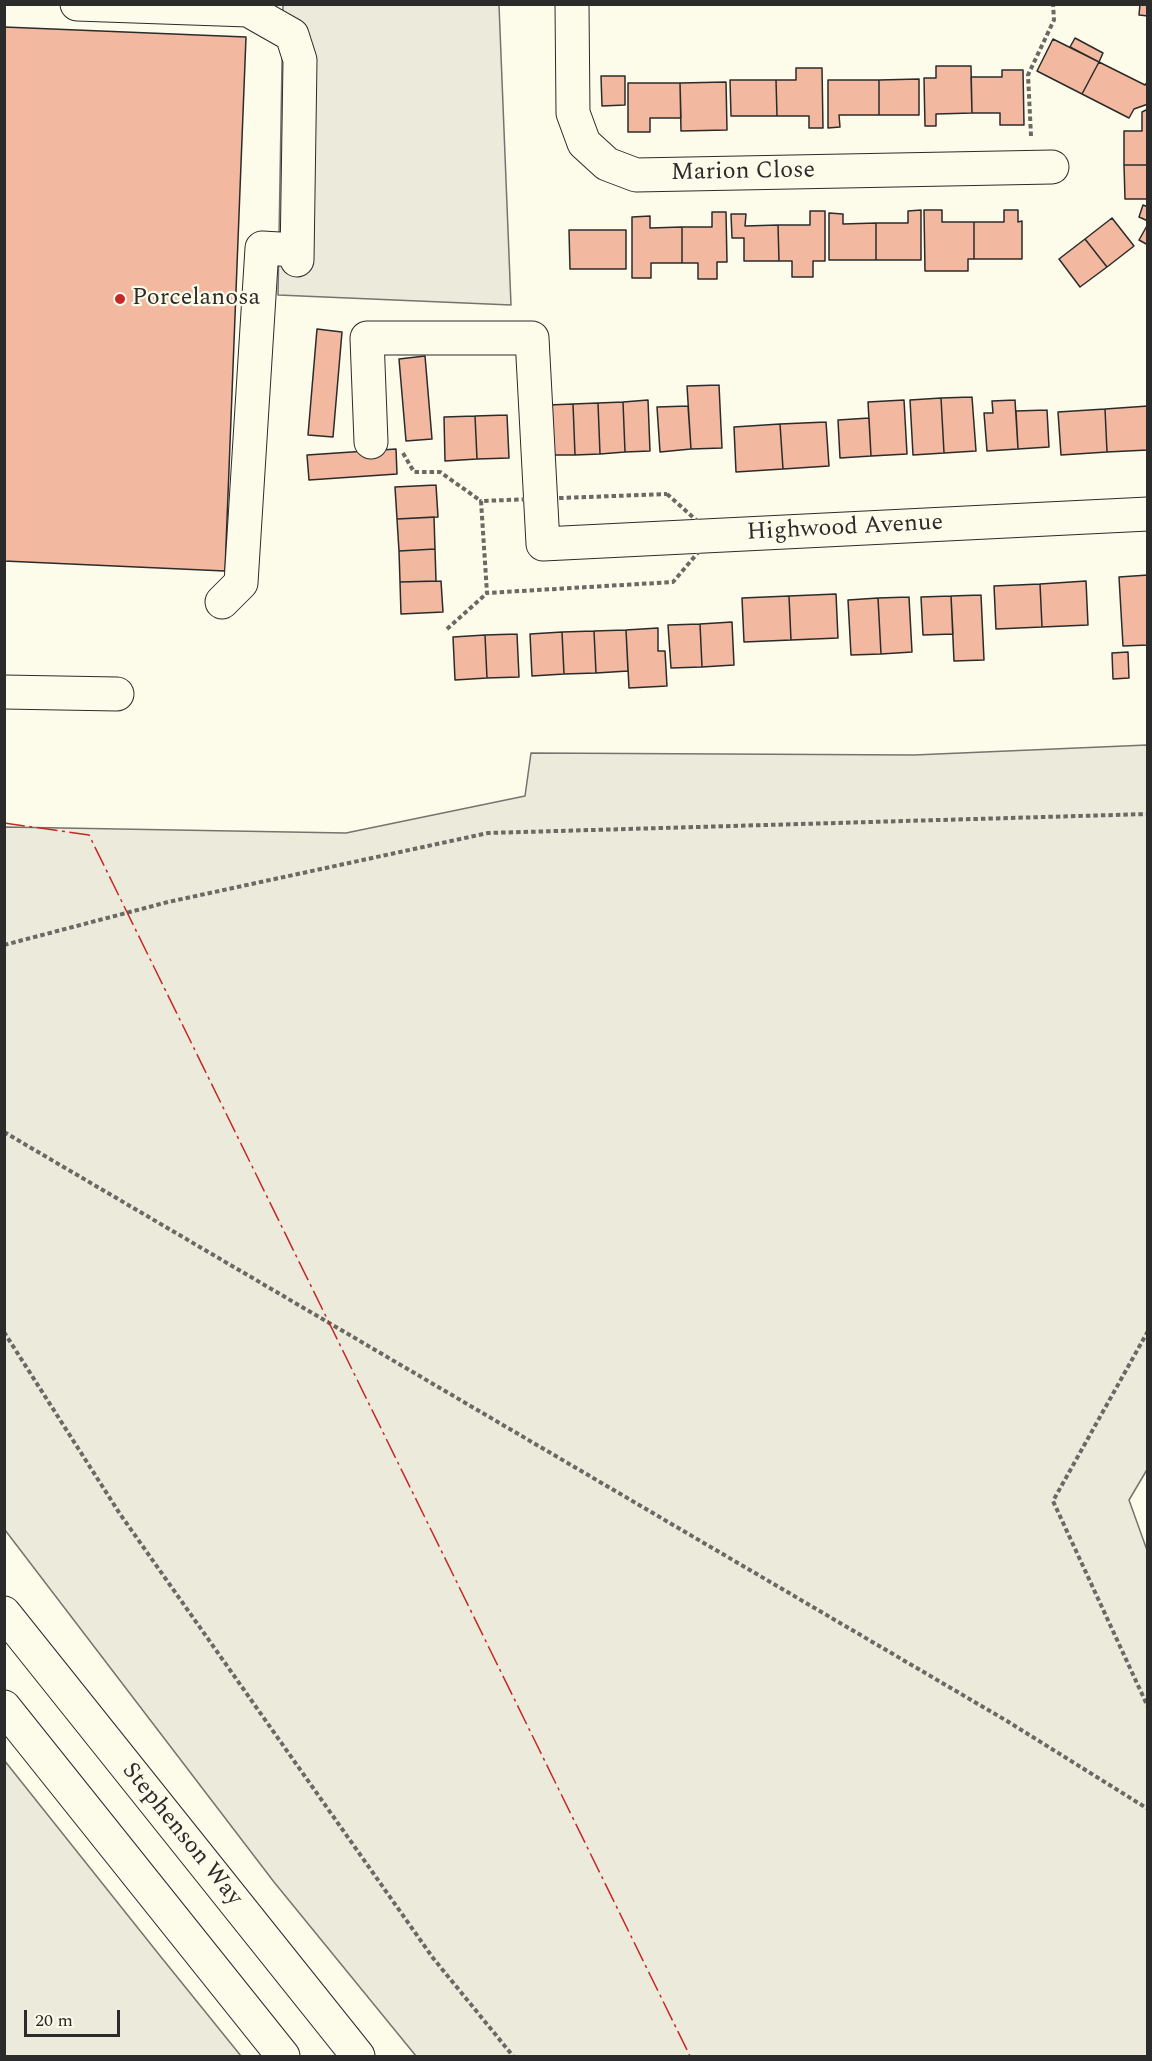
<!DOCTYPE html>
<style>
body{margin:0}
#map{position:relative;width:1152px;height:2061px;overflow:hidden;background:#fdfbea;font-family:Spectral,serif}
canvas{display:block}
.frame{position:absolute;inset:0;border:6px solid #2b2b2b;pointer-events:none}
.scale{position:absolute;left:24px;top:2010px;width:96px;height:27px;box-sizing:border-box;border:3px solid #2b2b2b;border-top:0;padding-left:8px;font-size:18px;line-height:21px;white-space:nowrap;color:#2b2b2b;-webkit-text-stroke:4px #fdfbea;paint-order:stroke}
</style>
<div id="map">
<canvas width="1152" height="2061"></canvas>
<div class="frame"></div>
<div class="scale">20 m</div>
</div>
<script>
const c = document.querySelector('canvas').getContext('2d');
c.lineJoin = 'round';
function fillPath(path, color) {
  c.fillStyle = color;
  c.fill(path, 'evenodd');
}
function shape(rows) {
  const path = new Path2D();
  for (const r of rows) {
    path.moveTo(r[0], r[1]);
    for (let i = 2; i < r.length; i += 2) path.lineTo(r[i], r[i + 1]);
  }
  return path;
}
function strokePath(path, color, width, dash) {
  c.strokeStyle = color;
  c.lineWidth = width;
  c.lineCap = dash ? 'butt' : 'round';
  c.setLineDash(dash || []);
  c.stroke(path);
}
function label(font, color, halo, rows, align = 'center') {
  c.font = font + ' Spectral,serif';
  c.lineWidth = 4.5;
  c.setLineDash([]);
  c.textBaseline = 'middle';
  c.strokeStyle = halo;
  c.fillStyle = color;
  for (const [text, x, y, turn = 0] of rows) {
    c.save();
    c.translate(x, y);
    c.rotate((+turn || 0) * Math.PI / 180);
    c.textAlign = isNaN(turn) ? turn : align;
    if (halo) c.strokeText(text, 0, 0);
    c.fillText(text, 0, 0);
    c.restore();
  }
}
const green = shape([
 [1147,745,1148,1468,1129,1500,1148,1553,1147,2056,416,2056,274,1882,5,1530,5,827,346,833,525,796,531,753,914,755,1147,745],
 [4,1760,161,1957,241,2056,5,2056,4,1760]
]);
fillPath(green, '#ecebdb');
strokePath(green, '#74746e', 1.5);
const parking = shape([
 [283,5,499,5,511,305,278,295,283,5]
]);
fillPath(parking, '#eceadb');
strokePath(parking, '#74746e', 1.5);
const building = shape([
 [1140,4,1148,4,1148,16,1139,15,1140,4],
 [4,27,246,37,225,571,4,561,4,27],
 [1075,38,1103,53,1099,62,1070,47,1075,38],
 [1053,39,1099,62,1082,94,1037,71,1053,39],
 [1099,62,1145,85,1148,81,1148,104,1134,109,1129,118,1082,94,1099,62],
 [936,66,971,66,972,113,936,114,936,126,925,126,924,78,936,78,936,66],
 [796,68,822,68,823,128,809,128,809,116,777,116,776,80,796,80,796,68],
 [1002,70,1023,70,1024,125,1000,125,1000,113,972,113,971,77,1002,77,1002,70],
 [601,76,625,76,625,105,602,106,601,76],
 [919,79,919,115,879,115,879,80,919,79],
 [730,80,776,80,777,116,731,116,730,80],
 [828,80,879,80,879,115,839,115,840,127,828,128,828,80],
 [726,82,727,130,681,131,680,83,726,82],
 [628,83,680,83,681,118,650,118,650,132,628,132,628,83],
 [1148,109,1148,165,1124,165,1124,131,1142,131,1142,112,1148,109],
 [1124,165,1148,165,1148,199,1125,199,1124,165],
 [1143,205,1148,207,1148,221,1139,217,1143,205],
 [921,210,921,260,876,260,876,223,908,223,908,211,921,210],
 [924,210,942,210,942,222,974,222,974,259,968,259,968,271,925,271,924,210],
 [1004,210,1018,210,1018,222,1022,221,1022,259,974,259,974,222,1004,222,1004,210],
 [810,211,825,211,825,261,813,261,813,277,792,277,792,261,779,261,778,225,810,225,810,211],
 [712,212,726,212,727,262,717,262,717,279,698,279,698,263,682,263,682,227,712,227,712,212],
 [829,213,843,214,843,224,876,223,876,260,829,260,829,213],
 [731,214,746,214,745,226,778,225,779,261,744,261,744,238,732,238,731,214],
 [650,216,650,228,682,227,682,263,651,263,651,278,632,278,632,217,650,216],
 [1112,218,1134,246,1107,267,1085,239,1112,218],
 [1148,224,1148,245,1139,240,1148,224],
 [569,230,626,230,626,269,570,269,569,230],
 [1085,239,1107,267,1080,287,1059,259,1085,239],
 [317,329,342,332,333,437,308,435,317,329],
 [425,356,432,439,406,441,399,359,425,356],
 [719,385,722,448,691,449,687,386,719,385],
 [972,397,976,451,944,453,941,398,972,397],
 [941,398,944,453,913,455,910,400,941,398],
 [648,400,650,451,625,452,623,402,648,400],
 [904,400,907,454,871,456,868,402,904,400],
 [1015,400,1018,449,987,451,984,413,993,413,992,401,1015,400],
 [623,402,625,452,600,454,598,403,623,402],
 [598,403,600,454,575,455,573,404,598,403],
 [573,404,575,455,551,455,548,405,573,404],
 [688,406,691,449,660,452,657,407,688,406],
 [1148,406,1148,450,1107,452,1105,409,1148,406],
 [1105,409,1107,452,1061,455,1058,412,1105,409],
 [1047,410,1049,447,1018,449,1016,411,1047,410],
 [507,415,509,458,477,459,475,416,507,415],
 [475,416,477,459,445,461,444,417,475,416],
 [869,418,871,456,840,458,838,420,869,418],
 [826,422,829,466,783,469,780,424,826,422],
 [780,424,783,469,736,472,734,427,780,424],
 [396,449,397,474,309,480,307,455,396,449],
 [436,485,438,517,397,519,395,487,436,485],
 [434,517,435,549,399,551,397,519,434,517],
 [435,549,436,581,400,582,399,551,435,549],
 [1148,575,1148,645,1123,646,1119,577,1148,575],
 [441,581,443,612,401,614,400,582,441,581],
 [1086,581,1088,625,1042,627,1040,584,1086,581],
 [1040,584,1042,627,996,629,994,586,1040,584],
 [836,594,838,638,791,640,789,596,836,594],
 [981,595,984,660,954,661,951,596,981,595],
 [789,596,791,640,744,642,742,598,789,596],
 [951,596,953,634,923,635,921,597,951,596],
 [909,597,912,652,881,654,878,598,909,597],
 [878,598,881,654,851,655,848,600,878,598],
 [732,622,734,665,702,667,700,624,732,622],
 [700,624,702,667,671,668,668,625,700,624],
 [658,628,658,651,665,651,667,686,629,688,626,630,658,628],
 [626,630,628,671,596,673,594,631,626,630],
 [594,631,596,673,564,674,562,632,594,631],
 [562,632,564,674,532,676,530,634,562,632],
 [517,634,519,677,487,678,485,635,517,634],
 [485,635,487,678,455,680,453,637,485,635],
 [1128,652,1129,678,1113,679,1112,653,1128,652]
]);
fillPath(building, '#f2b8a0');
strokePath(building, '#2b2b2b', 1.5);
const minor = shape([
 [77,4,248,10,292,35,300,60,297,260],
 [572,4,573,113,584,143,607,164,636,175,1052,167],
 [371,442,367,338,532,338,543,544,1148,514],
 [222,602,241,583,262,248,297,250],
 [4,692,117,694]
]);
const major = shape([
 [4,1613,358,2056],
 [4,1707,283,2056]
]);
strokePath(minor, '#2b2b2b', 35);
strokePath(major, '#2b2b2b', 35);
strokePath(shape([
 [1031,136,1028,75,1054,20,1053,4],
 [403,453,414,472,440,472,481,501],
 [667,494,713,535,673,582,487,593,481,501,667,494],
 [447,629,487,593],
 [4,945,168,902,488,833,1148,814],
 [4,1132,1007,1721,1148,1809],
 [1148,1331,1053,1501,1148,1707],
 [4,1332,120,1514,433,1958,513,2056]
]), '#6a6964', 4, [4.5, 3]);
strokePath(minor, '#fdfbea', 33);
strokePath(major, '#fdfbea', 33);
strokePath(shape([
 [4,823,89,835,690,2056]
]), '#c62828', 1.5, [21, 4.5, 3, 4.5]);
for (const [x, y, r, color] of [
 [120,299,6,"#c62828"]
]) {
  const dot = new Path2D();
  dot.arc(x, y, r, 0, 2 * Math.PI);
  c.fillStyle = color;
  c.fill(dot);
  strokePath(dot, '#fdfbea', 2);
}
label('24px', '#2b2b2b', '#fdfbea', [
 ["Marion Close",743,173,-1],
 ["Highwood Avenue",845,529,-3],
 ["Stephenson Way",181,1835,51]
]);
label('24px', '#2b2b2b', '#fdfbea', [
 ["Porcelanosa",132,299]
], 'left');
</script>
